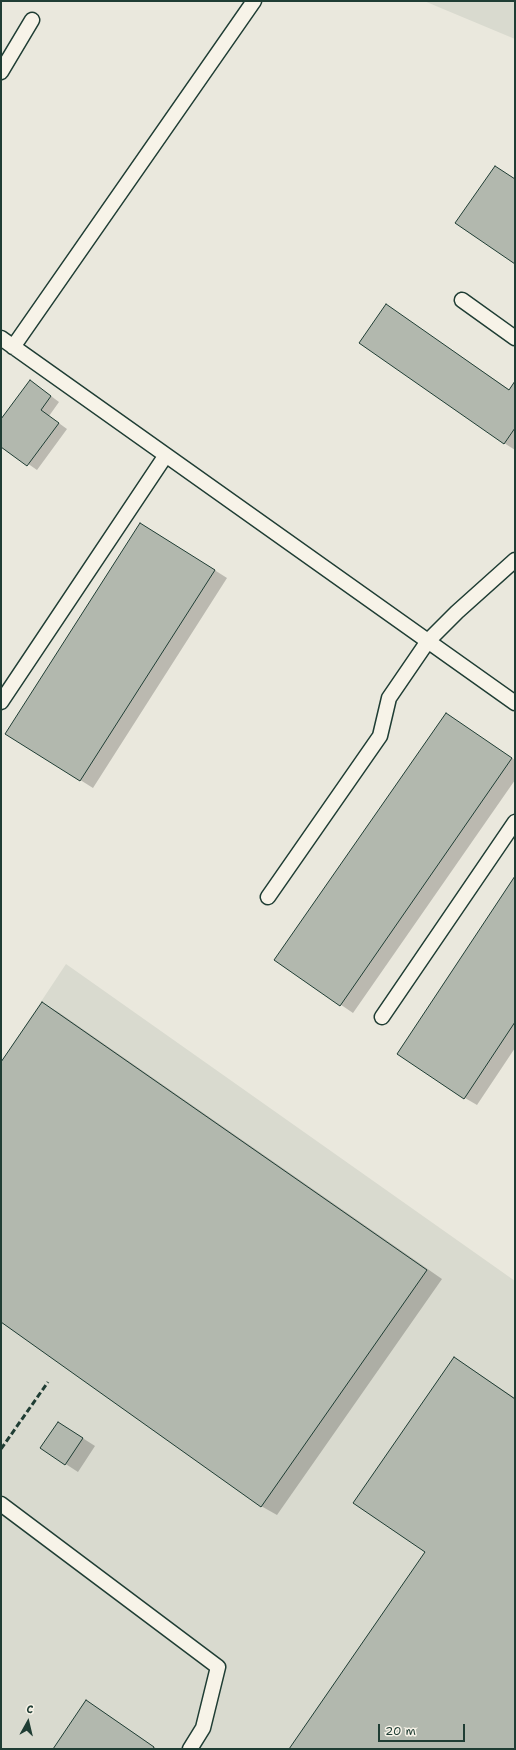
<!DOCTYPE html>
<meta charset="utf-8">
<style>
body{margin:0}
#map{position:relative;width:516px;height:1750px;overflow:hidden;background:#eae8dd;font-family:"Shantell Sans",sans-serif}
canvas{display:block}
.frame{position:absolute;inset:0;border:2px solid #1f3d34;pointer-events:none}
.north{position:absolute;left:8px;top:1702px;width:40px;height:40px;-webkit-text-stroke:3px #f7f3e8;paint-order:stroke;rotate:8deg;font-size:11px;font-weight:700;line-height:16px;text-align:center;color:#1f3d34}
.north::after{content:'';display:block;margin:auto;width:14px;height:18px;background:#1f3d34;clip-path:polygon(50% 0,100% 100%,50% 72%,0 100%)}
.scale{position:absolute;left:378px;top:1724px;width:87px;height:18px;box-sizing:border-box;border:2px solid #1f3d34;border-top:0;padding-left:5px;font-size:12px;line-height:14px;white-space:nowrap;color:#1f3d34;-webkit-text-stroke:3px #f7f3e8;paint-order:stroke}
</style>
<div id="map">
<canvas width="516" height="1750"></canvas>
<div class="frame"></div>
<div class="north">С</div>
<div class="scale">20 m</div>
</div>
<script>
const ctx = document.querySelector('canvas').getContext('2d');
ctx.lineJoin = 'round';
function fillPath(path, color) {
  ctx.fillStyle = color;
  ctx.fill(path, 'evenodd');
}
function poly(rows) {
  const path = new Path2D();
  for (const r of rows) {
    path.moveTo(r[0], r[1]);
    for (let i = 2; i < r.length; i += 2) path.lineTo(r[i], r[i + 1]);
  }
  return path;
}
function trace(path, color, width, dash) {
  ctx.strokeStyle = color;
  ctx.lineWidth = width;
  ctx.lineCap = dash ? 'butt' : 'round';
  ctx.setLineDash(dash || []);
  ctx.stroke(path);
}
fillPath(poly([
 [424,1,515,1,515,39],
 [66,964,515,1281,515,1749,1,1749,1,1062]
]), '#d9dacf');
fillPath(poly([
 [386,305,510,390,515,383,515,450,504,443],
 [39,387,59,402,49,416,67,429,37,470,1,445,1,421],
 [153,531,227,578,93,788,7,734],
 [446,714,515,760,515,780,353,1013,275,960],
 [515,877,515,1048,477,1105,465,1098],
 [42,1003,58,1012,442,1279,277,1515,261,1506,1,1321,1,1064],
 [455,1358,515,1398,515,1749,290,1749,426,1552],
 [70,1430,95,1446,78,1472,41,1448],
 [99,1709,157,1749,54,1749]
]), '#0003');
const building = poly([
 [495,166,515,179,515,264,455,223,495,166],
 [386,304,509,390,515,381,515,428,504,444,359,343,386,304],
 [30,380,51,396,41,410,59,423,27,466,1,447,1,419,30,380],
 [140,523,215,570,80,781,5,734,140,523],
 [446,713,512,758,340,1006,274,960,446,713],
 [515,876,515,1022,464,1099,397,1054,515,876],
 [42,1002,427,1270,261,1507,1,1322,1,1062,42,1002],
 [454,1357,515,1399,515,1749,289,1749,425,1552,353,1503,454,1357],
 [58,1422,83,1438,65,1465,40,1448,58,1422],
 [86,1700,154,1747,153,1749,53,1749,86,1700]
]);
fillPath(building, '#b2b8ae');
trace(building, '#1f3d34', 1);
const service = poly([
 [1,72,32,20],
 [462,300,515,338],
 [1,338,515,703],
 [13,347,254,1],
 [1,702,166,455],
 [268,897,380,736,389,698,428,641,457,612,515,560],
 [382,1017,515,822],
 [1,1504,218,1667,203,1728,190,1749]
]);
trace(service, '#1f3d34', 17);
trace(service, '#f7f3e8', 14);
trace(poly([
 [1,1449,48,1382]
]), '#1f3d34', 3, [6, 3]);
</script>
